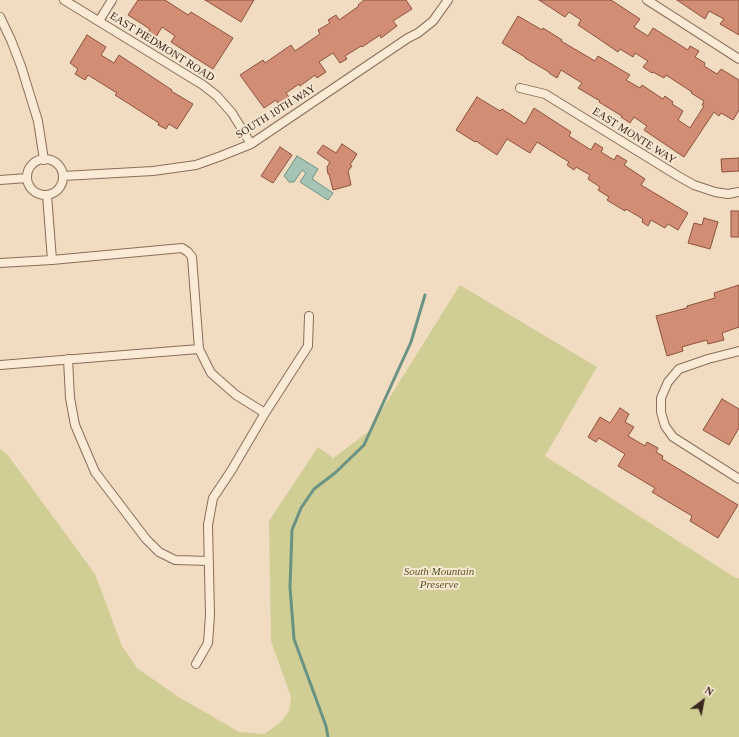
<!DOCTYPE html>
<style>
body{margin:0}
#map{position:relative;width:739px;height:737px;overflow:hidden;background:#f1dcc2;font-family:"Times New Roman",serif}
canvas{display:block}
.north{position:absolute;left:683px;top:681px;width:40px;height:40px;-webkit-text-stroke:3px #f8e7d2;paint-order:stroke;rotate:32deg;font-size:11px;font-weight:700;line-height:16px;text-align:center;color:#3b271d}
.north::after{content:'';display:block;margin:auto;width:14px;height:18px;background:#3b271d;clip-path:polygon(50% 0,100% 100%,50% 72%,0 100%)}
</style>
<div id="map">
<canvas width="739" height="737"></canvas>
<div class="north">N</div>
</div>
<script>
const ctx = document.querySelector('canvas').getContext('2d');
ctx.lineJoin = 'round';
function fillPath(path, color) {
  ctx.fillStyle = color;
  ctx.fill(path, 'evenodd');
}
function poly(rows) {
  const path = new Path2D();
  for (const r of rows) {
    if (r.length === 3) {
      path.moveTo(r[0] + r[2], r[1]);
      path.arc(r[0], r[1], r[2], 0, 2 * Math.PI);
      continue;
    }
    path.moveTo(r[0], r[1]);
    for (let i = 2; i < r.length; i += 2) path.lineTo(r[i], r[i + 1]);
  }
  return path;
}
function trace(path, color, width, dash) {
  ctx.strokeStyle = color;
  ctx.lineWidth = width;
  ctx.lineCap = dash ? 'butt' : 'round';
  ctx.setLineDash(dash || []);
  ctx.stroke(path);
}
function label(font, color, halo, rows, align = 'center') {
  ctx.font = font + ' "Times New Roman",serif';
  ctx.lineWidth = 4;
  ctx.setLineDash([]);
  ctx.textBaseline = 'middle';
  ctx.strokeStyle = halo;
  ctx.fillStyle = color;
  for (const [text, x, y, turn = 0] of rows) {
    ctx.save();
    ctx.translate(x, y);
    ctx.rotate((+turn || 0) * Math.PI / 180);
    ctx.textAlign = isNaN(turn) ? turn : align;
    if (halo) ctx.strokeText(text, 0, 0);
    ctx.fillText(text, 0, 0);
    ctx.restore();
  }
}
fillPath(poly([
 [460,285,597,367,545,456,736,578,739,578,739,737,0,737,0,449,7,454,95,574,122,646,137,668,177,696,239,732,264,734,280,723,289,711,291,697,271,641,269,521,318,447,332,457,331,458,332,459,368,432]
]), '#d0ce95');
const water = poly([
 [297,156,318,169,312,179,333,193,328,200,300,182,306,173,302,170,294,182,289,182,286,178,284,176,297,156]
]);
fillPath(water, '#a5c4b6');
trace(water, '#6b9383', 1);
trace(poly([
 [328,737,326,726,294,639,290,587,292,530,301,508,314,489,335,473,364,445,411,342,425,295]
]), '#6b9383', 3);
const building = poly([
 [138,0,165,0,188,15,191,12,233,38,213,69,194,57,171,42,175,36,162,27,156,37,148,32,150,29,128,15,138,0],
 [205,0,254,0,241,22,205,0],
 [364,0,406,0,412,9,393,21,397,26,381,38,380,35,362,47,361,46,345,56,347,59,340,63,333,53,319,62,326,72,317,78,315,75,300,86,299,84,286,93,289,97,279,105,276,100,264,108,240,75,263,60,265,63,291,45,295,51,320,34,318,30,330,23,328,20,336,15,339,20,359,6,358,5,364,0],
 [539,0,611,0,640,19,634,27,648,36,653,28,688,50,690,46,699,51,695,57,705,63,704,66,717,74,721,69,739,80,739,110,733,120,721,113,719,116,714,112,684,157,644,130,647,126,634,117,630,123,621,117,622,116,599,102,600,101,578,88,582,83,561,70,557,78,549,73,549,72,525,58,525,57,502,43,518,16,542,30,543,28,562,40,561,41,595,61,598,56,630,75,626,80,640,88,642,85,663,99,665,96,673,102,672,104,683,111,678,120,690,128,704,106,702,105,704,101,691,93,692,92,666,75,664,78,653,72,652,73,643,67,648,61,635,53,633,57,620,49,618,52,599,39,578,25,581,20,569,12,565,17,539,0],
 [677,0,739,0,739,35,720,24,724,19,709,11,705,19,677,0],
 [87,35,106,47,101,55,114,63,119,55,172,90,171,91,193,104,177,129,169,124,166,129,158,125,159,123,115,95,117,93,88,75,85,80,75,74,78,69,70,63,87,35],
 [477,97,500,111,502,109,525,124,534,108,571,132,569,136,591,150,595,143,603,148,601,152,614,160,617,155,627,161,624,165,645,179,641,185,688,213,678,230,668,224,665,228,651,220,648,226,642,222,643,219,626,209,625,211,607,200,609,197,598,190,600,187,588,179,590,175,576,167,574,170,567,165,569,162,537,142,530,153,507,139,497,155,476,141,475,142,456,130,477,97],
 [342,144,357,154,350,165,352,166,348,171,351,185,333,190,329,174,328,174,327,167,330,162,317,153,323,145,336,153,342,144],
 [280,147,292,155,273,183,261,176,280,147],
 [739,158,739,171,722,172,721,159,739,158],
 [731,211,739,211,739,237,731,237,731,211],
 [704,218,718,222,710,249,688,243,694,223,702,225,704,218],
 [739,285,739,327,722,333,724,340,708,344,707,340,692,344,682,347,683,351,667,356,656,316,687,308,687,306,715,298,714,293,739,285],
 [722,399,739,409,739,428,729,445,703,430,722,399],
 [620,408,629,414,625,422,634,427,628,436,645,446,647,442,658,448,656,452,663,456,662,459,738,505,718,538,690,521,692,516,652,492,655,488,618,466,625,454,599,438,596,442,588,437,600,417,610,423,620,408]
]);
fillPath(building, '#d28e75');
trace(building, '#8e503c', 1);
const minor = poly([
 [64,0,203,85,217,96,232,113,251,144],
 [647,0,739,59],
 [0,17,11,40,21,66,38,121,44,160],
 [99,21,112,0],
 [520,88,545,94,678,176,694,185,715,192,728,194,739,192],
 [45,177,18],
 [63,176,153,171,196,165,221,156,251,144,408,38,418,33,433,21,448,0],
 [0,180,27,178],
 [52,260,182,248,188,252,192,257,199,349],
 [0,263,52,260,47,195],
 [739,351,708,359,679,369,668,382,661,398,661,412,665,426,673,437,739,479],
 [68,359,70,398,75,425,95,472,146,539,159,552,175,560,209,561],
 [0,365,199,349,211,373,236,395,265,413,231,471,213,498,208,525,210,615,208,643,196,664],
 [265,413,308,346,309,316]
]);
trace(minor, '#8d6c58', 10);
trace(minor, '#fbebd6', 8);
label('11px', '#3b271d', '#f8e7d2', [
 ["EAST PIEDMONT ROAD",162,47,32],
 ["SOUTH 10TH WAY",276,112,-32],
 ["EAST MONTE WAY",634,136,32]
]);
label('italic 11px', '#545922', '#f8e7d2', [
 ["South Mountain",439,572],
 ["Preserve",439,585]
]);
</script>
